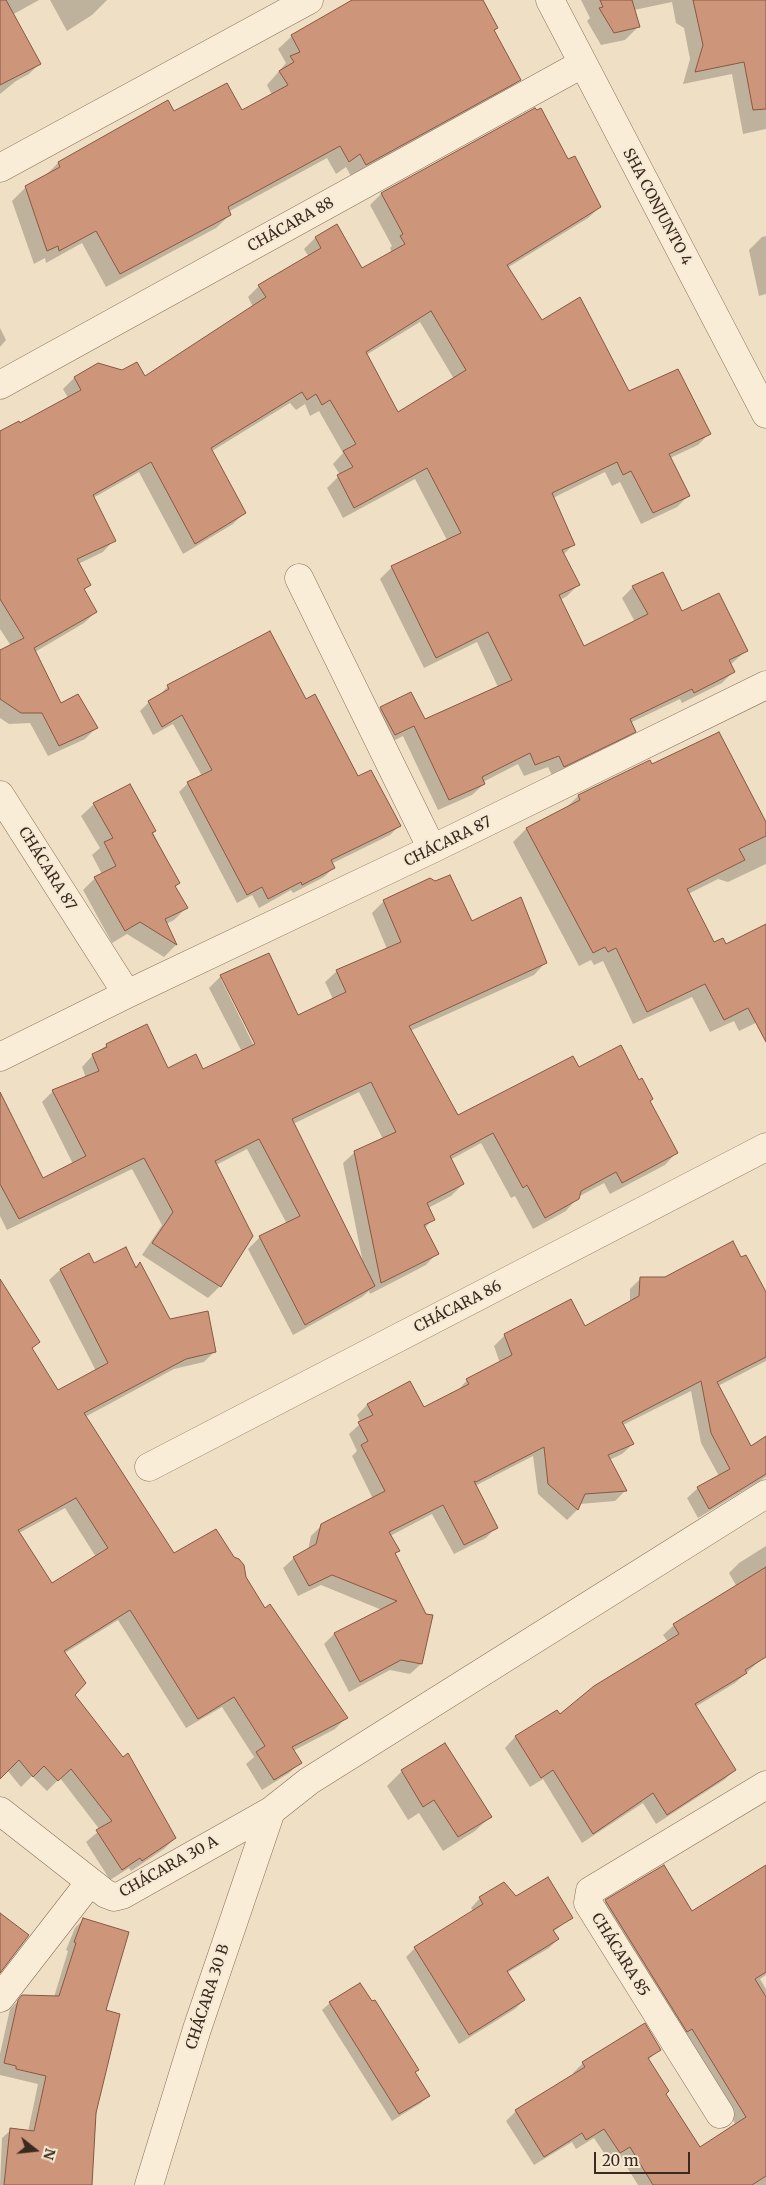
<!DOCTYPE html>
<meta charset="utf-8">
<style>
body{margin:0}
#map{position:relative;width:766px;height:2185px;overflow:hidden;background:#efdfc5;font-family:Merriweather,serif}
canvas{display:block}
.north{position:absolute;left:10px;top:2125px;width:50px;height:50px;-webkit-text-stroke:4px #f6e9d4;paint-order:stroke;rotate:106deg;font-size:14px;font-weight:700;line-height:20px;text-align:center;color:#3a291f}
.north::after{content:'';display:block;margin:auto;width:18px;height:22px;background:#3a291f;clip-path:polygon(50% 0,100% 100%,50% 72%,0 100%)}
.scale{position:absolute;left:594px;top:2152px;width:96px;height:22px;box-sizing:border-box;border:2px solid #3a291f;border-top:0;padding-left:6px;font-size:15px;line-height:18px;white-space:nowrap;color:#3a291f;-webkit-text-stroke:4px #f6e9d4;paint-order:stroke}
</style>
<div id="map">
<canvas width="766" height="2185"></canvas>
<div class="north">N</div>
<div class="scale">20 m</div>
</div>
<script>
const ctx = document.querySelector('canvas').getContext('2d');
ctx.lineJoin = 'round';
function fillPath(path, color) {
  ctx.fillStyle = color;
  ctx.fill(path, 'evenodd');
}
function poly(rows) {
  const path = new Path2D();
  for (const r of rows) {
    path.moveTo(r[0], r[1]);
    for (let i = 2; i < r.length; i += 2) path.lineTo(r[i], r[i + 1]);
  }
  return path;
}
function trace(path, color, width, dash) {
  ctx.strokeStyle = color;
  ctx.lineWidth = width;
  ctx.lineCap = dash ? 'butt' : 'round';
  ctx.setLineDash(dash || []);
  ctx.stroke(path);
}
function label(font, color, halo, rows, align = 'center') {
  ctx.font = font + ' Merriweather,serif';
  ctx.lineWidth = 4;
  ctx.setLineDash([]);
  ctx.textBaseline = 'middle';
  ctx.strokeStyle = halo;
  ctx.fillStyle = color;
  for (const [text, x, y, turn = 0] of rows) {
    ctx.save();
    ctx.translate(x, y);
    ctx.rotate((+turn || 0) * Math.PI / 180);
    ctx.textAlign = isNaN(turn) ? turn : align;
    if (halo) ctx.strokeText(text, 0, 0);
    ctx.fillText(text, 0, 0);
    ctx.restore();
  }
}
fillPath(poly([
 [0,0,39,0,12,15,39,64,29,74,16,81,0,94],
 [50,0,107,0,92,15,67,31],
 [355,0,483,0,497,28,493,32,519,80,506,93,352,178,346,167,336,174,327,158,228,212,230,215,216,228,106,287,82,243,46,263,45,258,34,264,12,201,26,187,45,176,58,163,173,113,241,112,272,95,267,85,286,63,278,49,292,36],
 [581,0,766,0,766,129,743,134,732,74,683,84,690,59,684,28,676,23,672,2,634,10,638,27,625,40,601,45,587,21,590,18],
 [535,109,600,207,588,218,507,268,541,322,629,393,709,434,698,445,670,458,688,496,677,507,641,524,620,482,612,486,605,472,553,498,573,545,563,555,578,585,567,596,560,600,584,647,635,622,622,598,633,587,747,650,730,665,733,672,722,683,682,703,680,699,630,723,634,731,623,743,553,777,548,767,524,776,518,764,483,782,484,784,472,795,438,810,403,736,383,746,370,719,381,708,424,721,498,687,477,642,424,668,380,579,392,567,447,540,415,479,343,518,327,488,340,475,333,464,343,453,319,411,310,416,305,404,296,410,290,403,212,451,244,513,233,524,183,554,139,472,93,498,114,540,103,552,78,564,89,585,84,590,96,612,84,623,35,652,60,705,96,728,85,739,48,756,30,723,9,724,0,718,0,651,11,646,0,629,0,434,68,398,63,389,74,378,98,364,144,378,253,307,248,297,259,286,309,257,304,249,315,238,337,225,362,269,392,253,390,248,392,246,370,205,381,194],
 [420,322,454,379,397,414,366,355],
 [766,236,766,294,759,296,749,250,762,237],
 [0,328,6,340,0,347],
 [168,686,305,701,358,778,399,826,390,835,331,864,333,868,324,877,293,893,291,890,259,908,252,895,237,903,179,792,188,783,202,776,173,724,153,735,140,711,149,702,159,696],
 [649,761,651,766,766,825,766,864,728,882,718,879,688,894,714,944,726,946,766,930,766,1018,739,1031,734,1021,710,1032,692,997,633,1024,603,961,594,965,591,960,579,966,513,842,526,829,565,809,578,796],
 [129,786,179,883,175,887,186,908,174,920,166,924,176,945,164,957,127,934,112,943,83,890,95,878,102,874,92,855,100,848,81,816,94,804],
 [384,901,472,922,545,963,534,975,410,1031,458,1117,579,1069,649,1101,676,1153,665,1165,610,1194,604,1183,578,1197,566,1211,533,1229,515,1196,511,1198,481,1143,450,1160,463,1184,451,1196,428,1208,433,1219,424,1229,437,1253,426,1265,370,1294,369,1291,362,1297,293,1335,248,1249,260,1237,287,1224,247,1149,216,1165,252,1236,220,1286,208,1298,142,1255,162,1225,132,1169,7,1230,0,1216,0,1094,42,1180,73,1164,42,1102,53,1091,86,1078,82,1067,93,1055,107,1045,168,1069,203,1071,242,1052,209,988,221,976,297,1017,333,999,325,982,337,971,387,949,372,913],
 [221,979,224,979,259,1049,256,1050],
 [359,1092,383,1139,355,1152,343,1163,363,1263,293,1124],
 [88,1255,93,1265,135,1268,139,1264,169,1321,215,1351,204,1362,174,1369,85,1417,174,1555,244,1577,264,1609,346,1718,335,1729,293,1751,300,1763,289,1773,262,1790,246,1764,254,1757,222,1707,186,1728,118,1620,65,1653,73,1695,175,1838,164,1849,131,1871,129,1868,110,1880,86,1842,100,1830,60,1778,47,1791,32,1776,21,1787,7,1770,0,1777,0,1300,38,1342,31,1349,58,1391,96,1371,49,1280,60,1270],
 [65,1508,96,1557,52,1585,19,1533],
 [741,1258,766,1294,766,1361,718,1386,750,1448,766,1438,766,1477,698,1518,687,1498,698,1488,719,1476,701,1443,691,1391,623,1425,633,1444,622,1454,609,1460,625,1491,615,1501,580,1504,577,1510,567,1520,538,1494,533,1456,475,1486,496,1527,486,1538,454,1554,432,1514,390,1536,398,1551,395,1554,425,1615,431,1616,421,1664,410,1674,390,1670,349,1692,324,1644,334,1634,382,1610,321,1585,298,1596,283,1568,294,1558,308,1550,311,1536,322,1525,373,1499,352,1456,357,1451,349,1434,361,1423,357,1415,367,1405,423,1409,457,1392,467,1380,500,1363,494,1346,505,1335,584,1327,630,1303,630,1289,641,1278,665,1278],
 [766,1546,766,1649,764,1657,735,1683,695,1707,735,1770,724,1780,656,1824,643,1803,582,1843,543,1779,530,1787,505,1748,515,1737,557,1712,560,1716,668,1642,663,1635,674,1625,737,1587,729,1573,739,1563],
 [444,1744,490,1817,475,1831,443,1851,419,1813,408,1820,387,1786,402,1771],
 [663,1867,691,1913,766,1867,766,1975,760,1979,766,1989,766,2185,638,2185,620,2156,610,2162,594,2138,576,2149,572,2142,534,2165,506,2121,516,2111,575,2075,573,2073,583,2063,660,2049,648,2060,665,2094,700,2149,735,2124,727,2108,596,1911,606,1901],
 [480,1898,572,1917,553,1932,558,1939,549,1948,507,1973,524,2000,515,2009,459,2044,406,1957,415,1948,474,1912,471,1908],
 [83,1920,104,2011,91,2185,0,2185,2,2138,11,2130,28,2132,38,2084,0,2075,0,2054,10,2009,23,1996,54,1997,68,1951,66,1950,75,1928],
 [330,2003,417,2070,414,2073,428,2096,421,2103,392,2121,322,2010]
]), '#0003');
const building = poly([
 [0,0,6,0,41,64,0,85,0,0],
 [352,0,483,0,498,28,494,30,521,80,366,165,360,154,349,162,340,146,228,207,231,215,120,274,96,231,59,251,58,246,47,251,25,186,60,167,58,162,168,100,174,111,227,83,242,110,288,85,279,71,294,62,290,56,300,52,291,35,352,0],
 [600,0,632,0,640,27,614,33,599,8,603,7,600,0],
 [693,0,766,0,766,109,753,110,744,62,695,72,703,45,693,0],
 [535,108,537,110,541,108,568,159,575,156,601,207,507,265,542,320,580,297,629,391,678,369,711,434,669,454,690,496,653,513,631,471,623,475,617,462,552,493,575,545,562,550,580,585,559,595,584,646,648,614,632,586,663,572,682,611,719,593,748,651,729,660,735,672,694,693,692,689,630,719,636,732,564,767,559,756,535,765,530,753,482,777,485,784,449,800,414,726,395,735,380,707,411,692,425,719,512,680,488,632,436,658,391,566,461,533,427,468,354,508,337,475,353,467,343,451,356,444,330,400,322,405,316,394,307,400,302,392,211,448,246,513,195,544,151,462,93,495,116,541,77,559,91,585,84,589,97,612,34,648,61,703,78,694,98,728,59,746,42,713,21,713,0,699,0,650,24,638,0,599,0,431,19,421,20,423,81,390,74,377,98,363,122,370,137,362,145,376,266,297,258,285,321,248,315,237,337,224,362,268,405,244,400,236,403,234,381,193,535,108],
 [431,311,466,370,398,412,366,352,431,311],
 [270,631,306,699,315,694,358,776,371,770,401,826,331,860,335,868,302,885,301,882,268,899,262,887,247,895,187,782,212,770,182,715,162,727,148,701,169,689,167,685,270,631],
 [719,732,766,822,766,836,739,849,745,860,687,889,714,942,723,938,726,944,766,924,766,1042,748,1008,724,1020,705,984,647,1012,616,948,608,952,605,947,593,953,526,828,580,800,578,795,650,760,652,764,719,732],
 [130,784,156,831,152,833,180,883,175,886,188,908,165,919,177,945,140,922,125,931,94,877,116,866,104,842,113,838,93,803,130,784],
 [450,875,472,921,521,897,547,963,409,1026,458,1115,573,1056,579,1067,621,1045,639,1080,642,1078,653,1099,650,1101,678,1153,622,1183,616,1172,581,1191,579,1199,545,1218,527,1185,523,1188,493,1133,450,1156,464,1184,427,1203,435,1220,424,1225,439,1254,381,1283,354,1151,396,1132,371,1082,292,1119,375,1286,305,1325,259,1236,300,1216,259,1139,215,1161,253,1236,221,1287,152,1243,173,1212,144,1158,19,1219,0,1184,0,1092,43,1178,86,1156,52,1090,99,1071,92,1054,107,1047,106,1044,147,1024,168,1068,196,1054,203,1069,255,1044,220,975,269,953,298,1015,346,992,336,970,401,942,383,900,430,878,435,881,450,875],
 [733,1241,741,1257,746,1255,766,1292,766,1357,717,1382,751,1446,766,1436,766,1474,709,1509,697,1487,730,1469,711,1433,701,1381,622,1422,634,1444,608,1455,627,1491,585,1494,578,1510,548,1484,544,1447,476,1482,474,1481,498,1528,464,1545,443,1505,389,1532,400,1551,395,1553,426,1614,433,1615,422,1664,401,1660,360,1682,334,1633,397,1601,332,1575,309,1586,293,1557,316,1544,321,1524,385,1491,361,1445,368,1441,358,1422,373,1415,367,1404,410,1381,424,1407,469,1384,466,1379,512,1355,504,1334,571,1299,585,1326,639,1296,640,1277,665,1277,733,1241],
 [126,1247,136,1268,140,1262,170,1319,208,1311,216,1352,186,1359,84,1413,174,1553,216,1529,234,1557,239,1559,244,1565,246,1577,265,1608,270,1604,348,1718,292,1747,302,1763,274,1780,256,1752,265,1746,234,1697,198,1719,130,1610,64,1651,86,1683,75,1695,123,1757,128,1753,176,1838,142,1861,140,1858,122,1870,96,1830,112,1821,71,1769,58,1781,44,1766,33,1777,19,1760,0,1779,0,1279,40,1342,32,1348,58,1390,108,1363,60,1269,89,1253,94,1263,126,1247],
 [76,1498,108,1548,52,1583,18,1530,76,1498],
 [766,1567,766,1657,745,1670,747,1673,695,1704,736,1770,667,1815,653,1793,593,1834,553,1770,541,1778,515,1736,557,1710,560,1714,594,1686,679,1634,673,1624,766,1567],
 [445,1743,492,1817,458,1837,434,1800,423,1807,401,1770,445,1743],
 [664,1865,692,1911,766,1865,766,1972,755,1979,766,1997,766,2176,752,2185,653,2185,630,2147,620,2153,604,2129,586,2140,582,2133,544,2157,515,2110,585,2067,582,2062,645,2023,661,2050,648,2058,669,2091,666,2094,700,2147,746,2117,692,2029,687,2032,605,1900,664,1865],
 [548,1877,573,1918,553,1930,559,1939,507,1971,525,2000,469,2035,414,1947,483,1904,479,1897,504,1882,516,1896,548,1877],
 [0,1913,29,1935,0,1973,0,1913],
 [83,1918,129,1932,106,2010,120,2014,96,2113,92,2185,4,2185,10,2128,34,2131,46,2076,16,2069,16,2066,4,2063,18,2000,22,1995,59,1996,76,1943,74,1942,83,1918],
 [360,1983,372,2001,375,2000,419,2070,415,2072,430,2096,399,2114,329,2002,360,1983]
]);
fillPath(building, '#cd967a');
trace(building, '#895740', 1);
const minor = poly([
 [550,0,766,414],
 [0,168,309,0],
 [0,385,582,64],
 [299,578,432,849],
 [0,795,127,994],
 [0,1057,127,994,432,849,766,685],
 [149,1467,766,1147],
 [0,1811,106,1894,114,1897,122,1895,271,1811,309,1781,766,1494],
 [0,1998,90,1882],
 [720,2114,588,1903,590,1891,766,1785],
 [149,2185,197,2029,271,1811]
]);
trace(minor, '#8a705b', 29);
trace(minor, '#f9edd8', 28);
label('15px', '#3a291f', '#f6e9d4', [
 ["SHA CONJUNTO 4",657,207,62],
 ["CHÁCARA 88",291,225,-29],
 ["CHÁCARA 87",448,842,-26],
 ["CHÁCARA 87",47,869,58],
 ["CHÁCARA 86",458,1307,-27],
 ["CHÁCARA 30 A",169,1867,-29],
 ["CHÁCARA 85",620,1955,58],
 ["CHÁCARA 30 B",208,1997,-72]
]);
</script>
